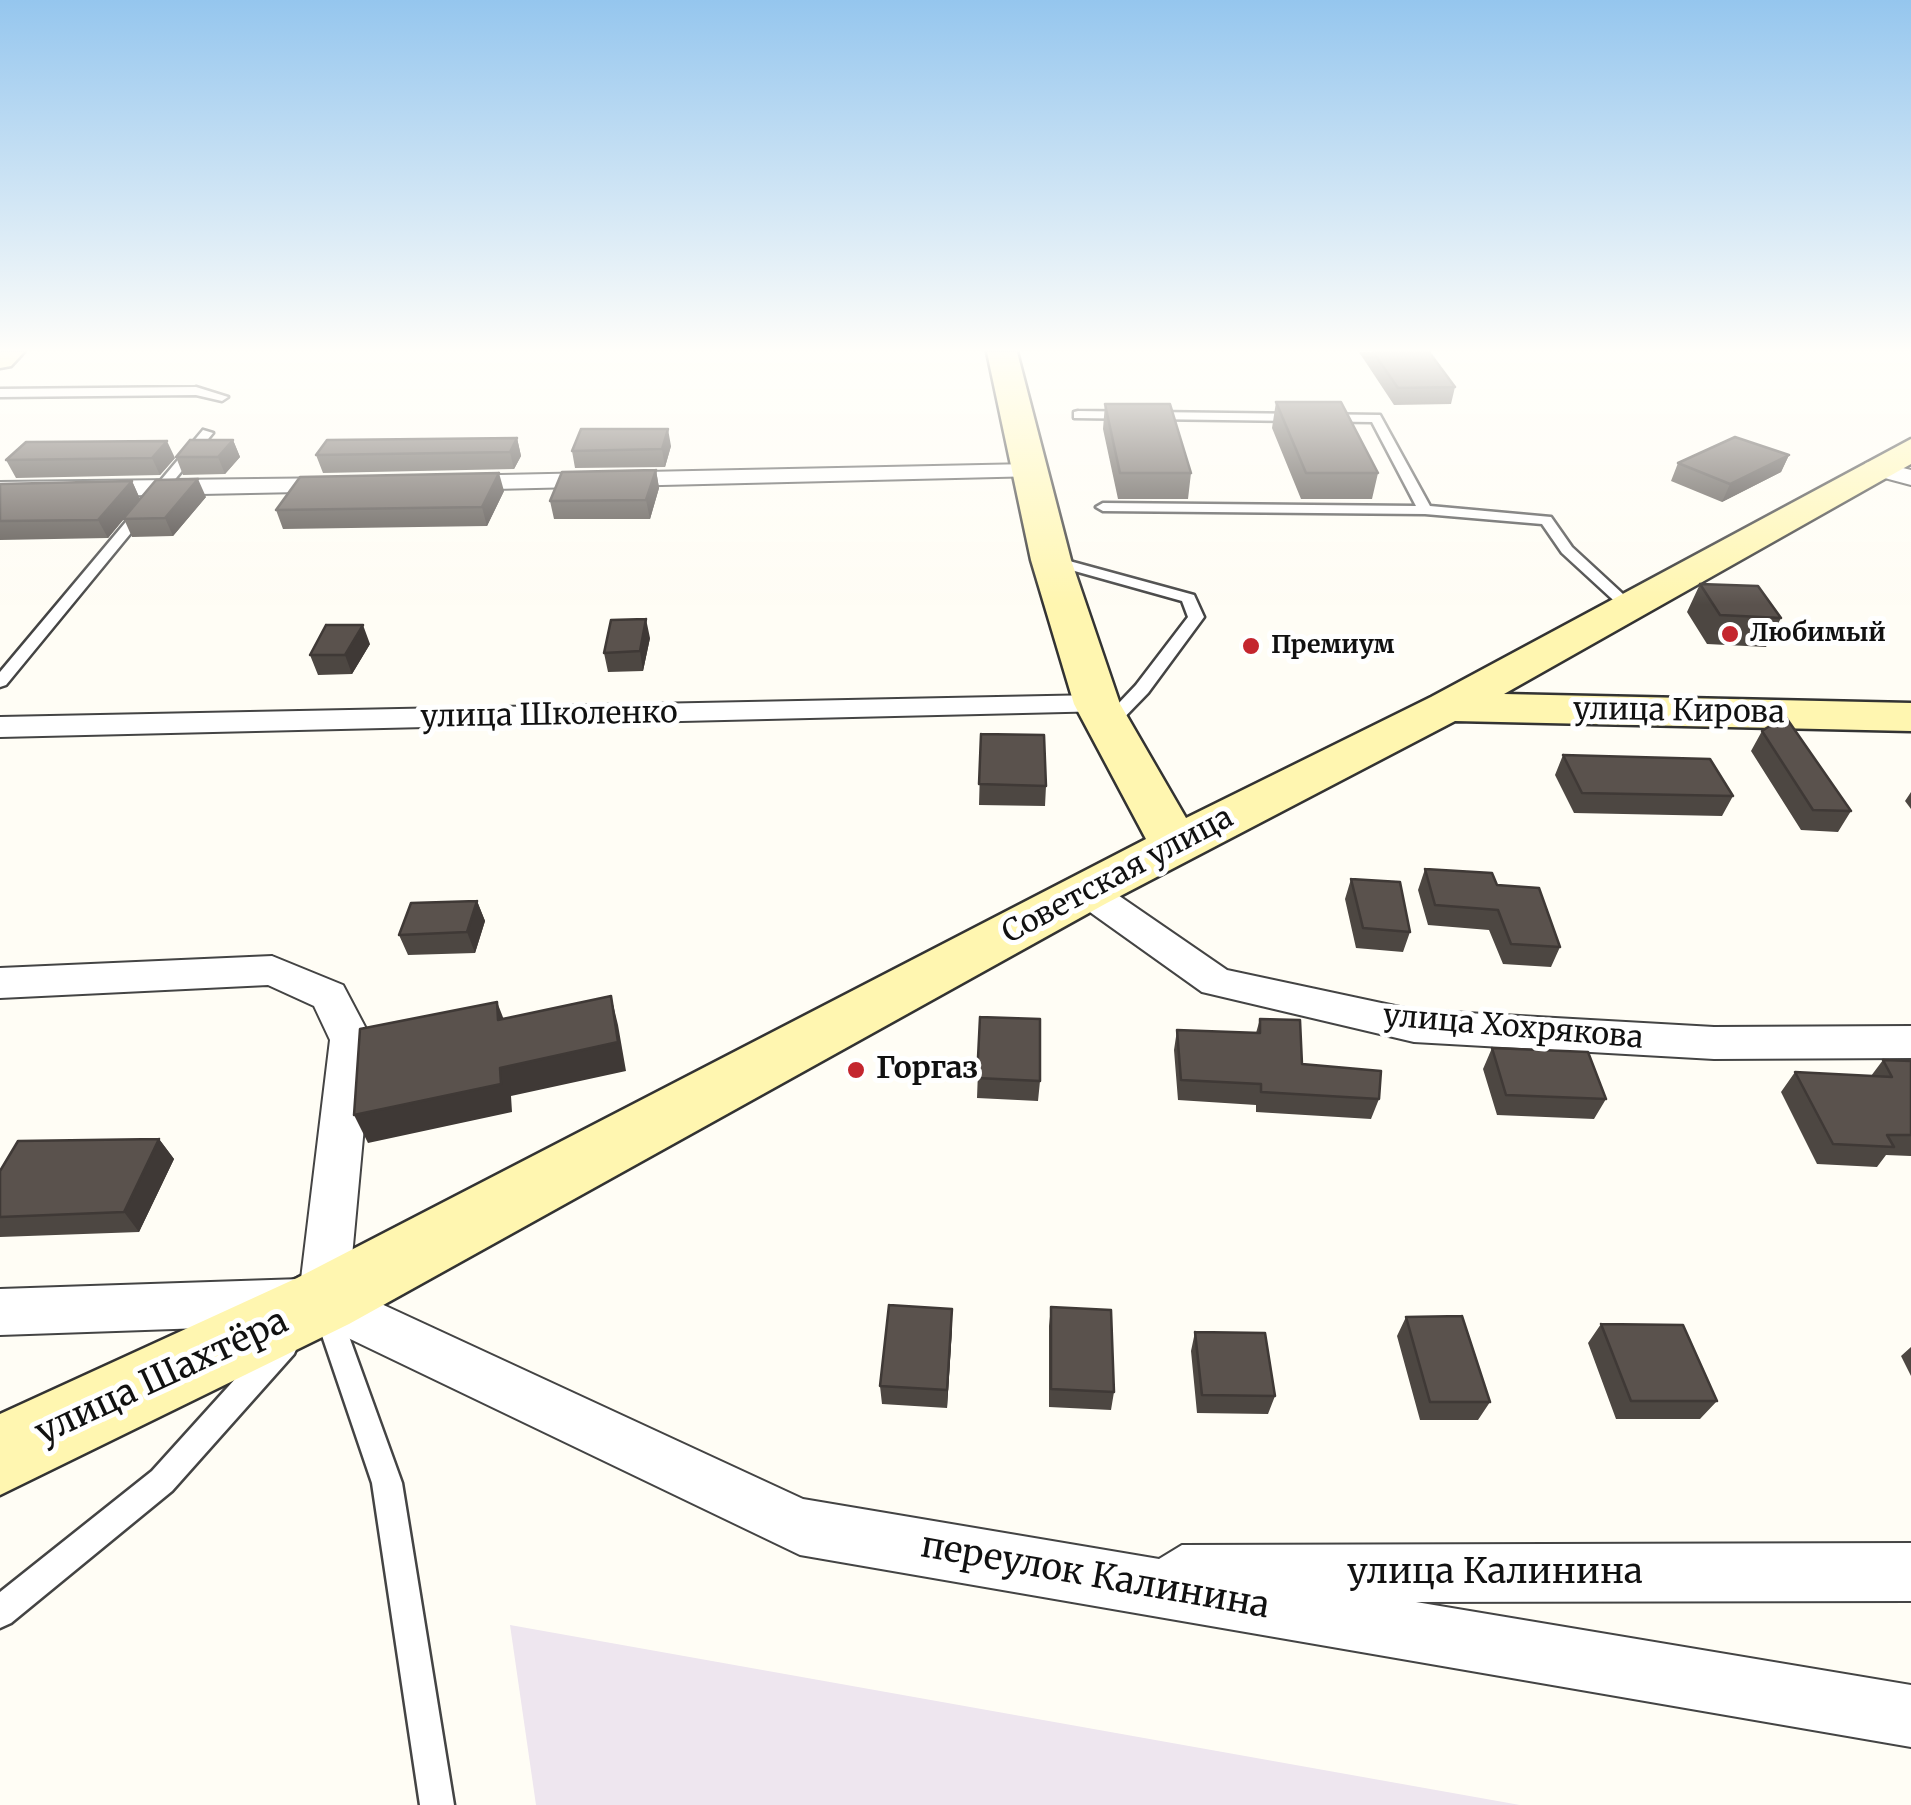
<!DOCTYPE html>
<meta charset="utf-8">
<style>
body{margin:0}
canvas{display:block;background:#fffdf5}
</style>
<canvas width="1911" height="1805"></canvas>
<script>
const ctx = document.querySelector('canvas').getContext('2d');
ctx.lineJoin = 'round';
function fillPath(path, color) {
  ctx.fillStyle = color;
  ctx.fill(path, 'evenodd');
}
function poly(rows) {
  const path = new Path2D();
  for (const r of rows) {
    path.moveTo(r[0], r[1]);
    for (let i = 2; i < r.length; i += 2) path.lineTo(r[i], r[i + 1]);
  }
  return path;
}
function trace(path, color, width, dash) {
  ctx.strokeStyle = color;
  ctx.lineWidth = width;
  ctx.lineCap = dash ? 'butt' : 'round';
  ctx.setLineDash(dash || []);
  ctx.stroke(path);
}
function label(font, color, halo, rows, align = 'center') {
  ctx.font = font + ' Merriweather,serif';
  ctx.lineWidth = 10;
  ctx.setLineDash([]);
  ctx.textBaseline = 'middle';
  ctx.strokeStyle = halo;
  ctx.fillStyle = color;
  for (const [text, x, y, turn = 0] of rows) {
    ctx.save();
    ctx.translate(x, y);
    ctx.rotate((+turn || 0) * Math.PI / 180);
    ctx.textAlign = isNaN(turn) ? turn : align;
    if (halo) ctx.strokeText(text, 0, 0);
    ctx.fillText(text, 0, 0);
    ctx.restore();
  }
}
fillPath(poly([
 [510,1625,1520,1805,536,1805]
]), '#eee6ef');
const lane = poly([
 [196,387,228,397,222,401,196,395,0,397,0,389,196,387],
 [1078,411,1380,415,1430,506,1551,517,1572,547,1636,606,1628,611,1623,609,1562,553,1542,524,1425,514,1103,511,1096,507,1103,503,1416,506,1372,422,1074,418,1074,412,1078,411],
 [203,430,213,433,6,685,0,687,0,672,203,430],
 [1051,556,1194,595,1204,617,1148,693,1114,728,1102,728,1099,724,1136,685,1188,617,1182,601,1046,563,1044,560,1051,556],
 [325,1294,334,1297,338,1306,402,1483,454,1805,420,1805,372,1483,312,1306,316,1297,325,1294],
 [284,1332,294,1336,298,1345,294,1354,172,1491,11,1623,0,1628,0,1592,152,1471,274,1336,284,1332]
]);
const street = poly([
 [1875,461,1911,470,1911,485,1866,473,1863,468,1866,463,1875,461],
 [1030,464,1042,471,1039,476,452,490,440,483,452,476,1030,464],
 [342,478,351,481,355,486,351,491,0,498,0,482,342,478],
 [1097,695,1113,704,1108,711,0,737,0,717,1097,695],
 [1086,878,1099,882,1227,970,1414,1010,1714,1027,1911,1026,1911,1058,1714,1059,1414,1042,1202,992,1073,900,1067,891,1073,882,1086,878],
 [272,956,343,985,372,1040,349,1289,803,1499,1159,1559,1182,1545,1911,1543,1911,1601,1416,1602,1911,1685,1911,1747,800,1555,319,1324,0,1335,0,1289,301,1279,330,1040,314,1006,268,985,0,998,0,968,272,956]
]);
const secondary = poly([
 [0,352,24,352,11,366,0,368,0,352],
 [987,352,1017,352,1071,560,1120,704,1186,818,1431,697,1911,439,1911,464,1504,694,1911,703,1911,731,1455,721,1105,904,349,1324,0,1495,0,1414,297,1278,1146,839,1074,704,1031,560,987,352]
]);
trace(lane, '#444', 5);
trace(street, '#444', 4);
trace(secondary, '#333', 5);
fillPath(lane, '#fff');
fillPath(street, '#fff');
fillPath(secondary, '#fff6b0');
fillPath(poly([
 [1359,352,1429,352,1455,387,1451,404,1394,405],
 [1276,402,1378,473,1372,499,1301,499,1272,428],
 [1105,404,1191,473,1188,499,1118,499,1103,429],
 [517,438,521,456,514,469,323,473,316,455],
 [233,440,240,457,225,474,183,475,176,457],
 [671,446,665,467,575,468,572,451],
 [1789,455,1781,472,1722,502,1671,481,1678,463],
 [175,458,160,475,16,478,6,460],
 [656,470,659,488,650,519,554,519,550,501],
 [132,481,140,499,206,497,173,536,132,537,124,519,108,538,0,540,0,484],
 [504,491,487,526,283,529,276,510],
 [1700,584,1781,618,1766,647,1707,644,1687,612],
 [650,638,643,671,608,672,604,653],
 [370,644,352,674,318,675,310,655],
 [1762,731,1851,811,1838,832,1801,830,1751,751],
 [981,734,1046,786,1045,806,979,805],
 [1563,755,1733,796,1722,816,1574,813,1555,775],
 [1911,792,1911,809,1905,801],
 [1425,869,1497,885,1560,947,1551,967,1503,964,1489,930,1428,925,1418,890],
 [1351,879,1410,932,1403,952,1356,948,1345,899],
 [477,901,485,921,475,953,408,955,399,935],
 [980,1017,1040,1081,1038,1101,977,1098],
 [1260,1019,1302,1064,1379,1099,1371,1119,1256,1112,1256,1105,1178,1100,1174,1050,1177,1030,1256,1033],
 [1492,1048,1606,1099,1594,1119,1497,1115,1483,1069],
 [1883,1060,1911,1061,1911,1156,1886,1155,1877,1167,1817,1164,1781,1092,1795,1072,1871,1076],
 [159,1139,174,1159,139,1232,0,1237,0,1171],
 [1051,1307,1114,1392,1111,1410,1049,1407,1049,1326],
 [1406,1317,1490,1402,1478,1420,1420,1420,1397,1336],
 [1601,1324,1717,1401,1700,1419,1616,1419,1588,1343],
 [952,1328,947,1408,882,1404,880,1386],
 [1195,1332,1275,1396,1268,1414,1197,1413,1191,1351],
 [1911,1347,1911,1376,1901,1356]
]), '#4d4742');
fillPath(poly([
 [668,429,671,446,665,467,662,449],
 [517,438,521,456,514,469,510,452],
 [233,440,240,457,225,474,218,457],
 [167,441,175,458,160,475,152,458],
 [1789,455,1781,472,1722,502,1730,484],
 [656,470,659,488,650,519,646,500],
 [499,473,504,491,487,526,482,507],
 [198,479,206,497,173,536,165,518],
 [132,481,140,499,108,538,98,520],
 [646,619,650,638,643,671,640,651],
 [363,625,370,644,352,674,345,655],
 [477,901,485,921,475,953,467,932],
 [611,996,618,1025,626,1071,511,1096,512,1112,368,1143,354,1115,500,1068],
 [497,1002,508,1030,498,1020],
 [159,1139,174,1159,139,1232,124,1212],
 [952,1309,952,1328,947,1408,947,1390]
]), '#3f3936');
const building = poly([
 [1373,352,1429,352,1455,387,1398,388,1373,352],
 [1276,402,1341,402,1378,473,1306,473,1276,402],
 [1105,404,1170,404,1191,473,1120,473,1105,404],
 [581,429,668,429,662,449,572,451,581,429],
 [1735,437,1789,455,1730,484,1678,463,1735,437],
 [517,438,510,452,316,455,327,440,517,438],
 [190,440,233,440,218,457,176,457,190,440],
 [167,441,152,458,6,460,26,442,167,441],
 [656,470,646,500,550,501,562,472,656,470],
 [499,473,482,507,276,510,300,477,499,473],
 [198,479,165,518,123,519,156,480,198,479],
 [132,481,98,520,0,521,0,484,132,481],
 [1700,584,1758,586,1781,618,1720,615,1700,584],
 [646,619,640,651,604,653,611,620,646,619],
 [326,625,363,625,345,655,310,655,326,625],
 [1785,716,1851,811,1813,810,1762,731,1785,716],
 [981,734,1044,735,1046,786,979,784,981,734],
 [1563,755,1710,759,1733,796,1582,793,1563,755],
 [1425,869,1492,873,1497,885,1539,888,1560,947,1511,944,1498,910,1435,905,1425,869],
 [1351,879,1400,882,1410,932,1363,928,1351,879],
 [477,901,467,932,399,935,411,903,477,901],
 [611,996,618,1042,500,1068,501,1084,354,1115,360,1029,497,1002,498,1020,611,996],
 [980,1017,1040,1019,1040,1081,977,1078,980,1017],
 [1260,1019,1300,1020,1302,1064,1381,1071,1379,1099,1261,1092,1261,1084,1181,1080,1177,1030,1260,1033,1260,1019],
 [1492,1048,1588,1052,1606,1099,1506,1095,1492,1048],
 [1883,1060,1911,1061,1911,1135,1887,1135,1894,1147,1833,1144,1795,1072,1892,1077,1883,1060],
 [159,1139,124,1212,0,1217,0,1171,18,1141,159,1139],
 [889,1305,952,1309,947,1390,880,1386,889,1305],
 [1051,1307,1111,1310,1114,1392,1051,1389,1051,1307],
 [1462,1316,1490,1402,1430,1402,1406,1317,1462,1316],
 [1601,1324,1683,1325,1717,1401,1631,1401,1601,1324],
 [1195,1332,1265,1333,1275,1396,1202,1395,1195,1332]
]);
fillPath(building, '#5a524d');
trace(building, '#3f3936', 2.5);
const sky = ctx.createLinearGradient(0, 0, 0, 605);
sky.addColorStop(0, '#95c6ee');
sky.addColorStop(0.58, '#fffefa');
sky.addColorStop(1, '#fffefa00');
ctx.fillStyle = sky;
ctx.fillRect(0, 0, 1911, 605);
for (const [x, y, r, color] of [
 [1730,634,10,"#c4262e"],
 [1251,646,10,"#c4262e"],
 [856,1070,10,"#c4262e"]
]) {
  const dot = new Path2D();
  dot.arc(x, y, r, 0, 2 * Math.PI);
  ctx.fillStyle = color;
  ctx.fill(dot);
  trace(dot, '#fff', 4);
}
label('bold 25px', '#111', '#fff', [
 ["Любимый",1750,634],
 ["Премиум",1271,646]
], 'left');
label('30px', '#111', '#fff', [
 ["улица Кирова",1679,712,1],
 ["улица Школенко",549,716,-1],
 ["Советская улица",1118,876,-28],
 ["улица Хохрякова",1513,1028,5]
]);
label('bold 30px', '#111', '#fff', [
 ["Горгаз",876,1070]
], 'left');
label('35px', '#111', '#fff', [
 ["улица Шахтёра",162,1378,-25],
 ["улица Калинина",1495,1573],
 ["переулок Калинина",1095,1577,10]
]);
</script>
